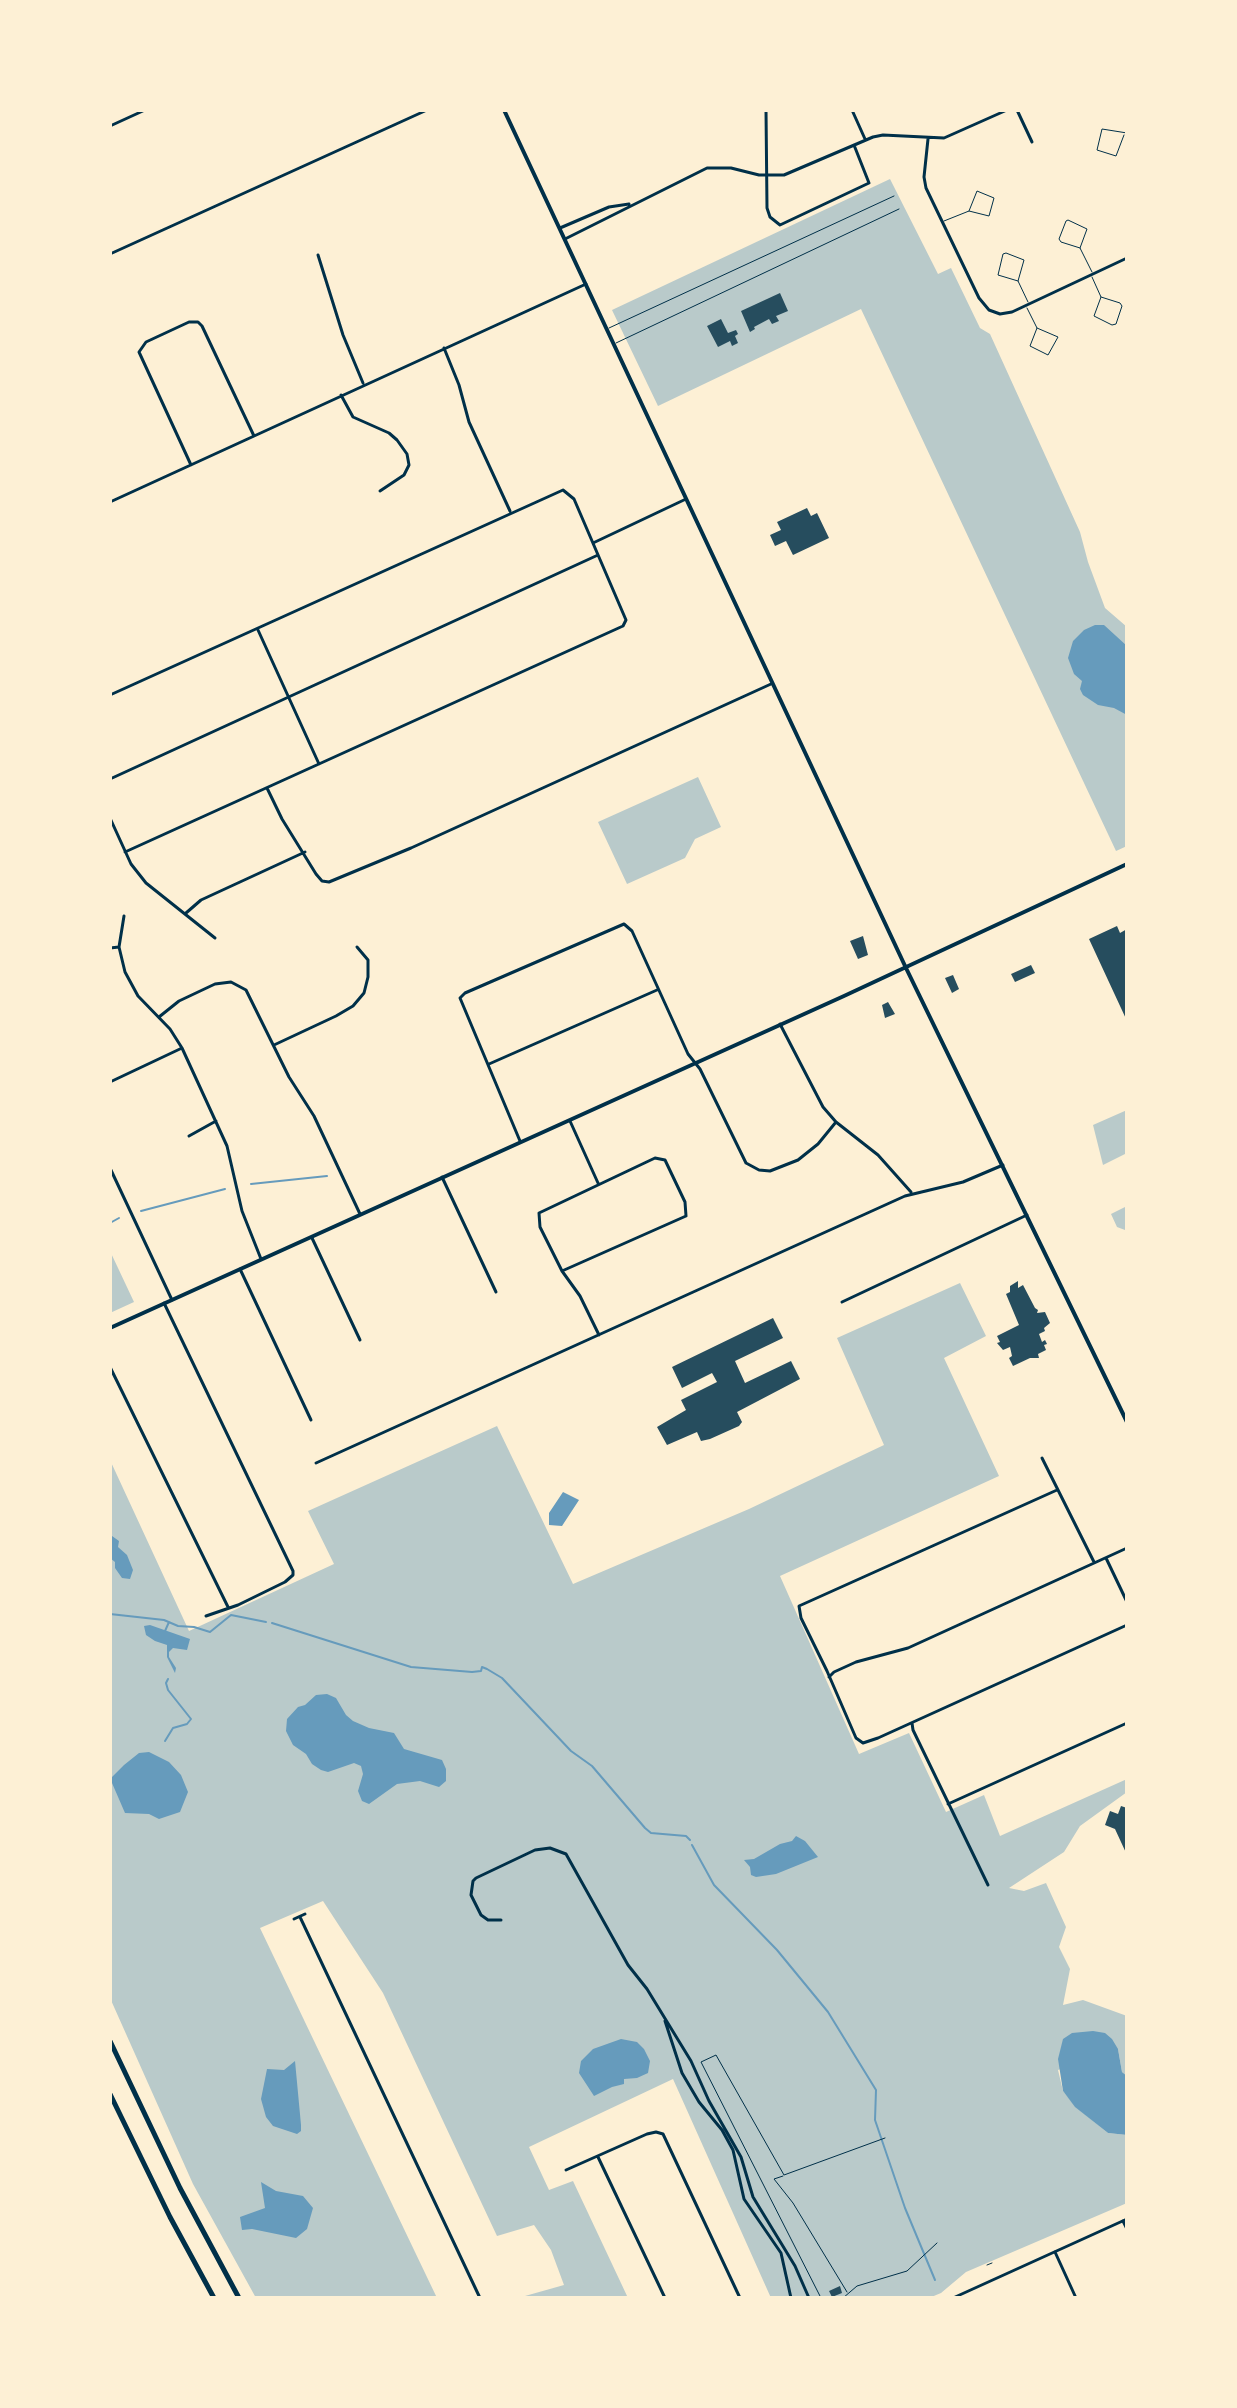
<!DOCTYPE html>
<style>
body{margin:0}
#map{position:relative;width:1237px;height:2408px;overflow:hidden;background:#fdf0d5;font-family:Manrope,sans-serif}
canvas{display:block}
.frame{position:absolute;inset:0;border:112px solid #fdf0d5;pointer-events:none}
</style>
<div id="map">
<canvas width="1237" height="2408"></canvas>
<div class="frame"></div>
</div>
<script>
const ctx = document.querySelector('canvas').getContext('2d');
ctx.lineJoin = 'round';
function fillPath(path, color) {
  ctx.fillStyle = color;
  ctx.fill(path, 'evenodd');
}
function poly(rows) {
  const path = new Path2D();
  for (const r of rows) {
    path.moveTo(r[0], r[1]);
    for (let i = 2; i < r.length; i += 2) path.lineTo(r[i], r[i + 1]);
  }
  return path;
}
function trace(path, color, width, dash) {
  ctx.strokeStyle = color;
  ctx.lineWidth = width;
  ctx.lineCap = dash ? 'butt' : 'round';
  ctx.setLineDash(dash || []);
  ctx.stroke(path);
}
fillPath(poly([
 [890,179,938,274,951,268,980,328,990,334,1080,532,1088,562,1105,608,1127,627,1127,846,1116,851,861,309,658,406,612,310],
 [698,777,721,827,695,839,685,858,627,884,598,822],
 [1127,1110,1127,1153,1103,1165,1093,1125],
 [1127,1206,1127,1237,1125,1230,1117,1227,1111,1214],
 [110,1251,134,1302,110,1313],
 [960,1283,986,1336,944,1358,999,1476,780,1576,859,1754,909,1733,946,1812,984,1795,1000,1836,1127,1779,1127,1792,1080,1826,1064,1852,1009,1888,1024,1891,1046,1883,1066,1927,1059,1947,1070,1969,1063,2005,1083,2000,1127,2016,1127,2076,1122,2072,1118,2049,1058,2070,1063,2091,1076,2107,1108,2133,1127,2135,1127,2203,966,2272,941,2293,929,2298,771,2298,673,2079,529,2147,549,2190,573,2181,628,2298,526,2298,525,2296,564,2285,551,2250,534,2225,497,2236,383,1993,323,1901,260,1928,437,2298,256,2298,193,2184,110,1998,110,1460,189,1631,334,1564,308,1511,497,1426,573,1584,749,1509,884,1445,837,1338]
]), '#b9caca');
fillPath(poly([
 [1095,625,1104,625,1127,646,1127,715,1114,708,1098,705,1083,695,1080,689,1082,681,1074,674,1068,658,1073,641,1084,630],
 [563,1492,579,1500,562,1526,549,1525,549,1513],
 [110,1526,112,1536,119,1541,118,1547,127,1555,133,1570,130,1579,122,1578,115,1568,115,1562,110,1558],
 [150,1625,190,1639,187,1650,173,1648,169,1652,169,1657,176,1668,175,1673,167,1657,167,1645,155,1641,146,1635,144,1626],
 [327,1694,336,1698,346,1715,353,1721,369,1728,394,1733,404,1749,442,1760,446,1769,446,1781,439,1787,420,1781,397,1784,369,1804,362,1801,358,1791,363,1774,361,1766,354,1763,328,1772,321,1770,312,1764,306,1754,293,1745,286,1731,287,1719,298,1707,305,1705,316,1695],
 [149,1752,169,1762,181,1775,188,1792,180,1812,159,1819,149,1814,125,1813,112,1783,112,1777,124,1765,139,1753],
 [796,1836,805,1841,818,1857,776,1874,756,1877,751,1875,750,1867,744,1860,754,1859,780,1844,792,1841],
 [1093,2031,1105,2033,1112,2039,1118,2049,1122,2072,1127,2076,1127,2135,1108,2133,1075,2107,1063,2091,1058,2059,1063,2039,1072,2033],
 [621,2039,637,2042,644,2049,650,2061,648,2073,637,2078,624,2079,624,2084,612,2087,594,2096,579,2073,581,2061,593,2049],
 [295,2061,301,2125,301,2131,297,2134,273,2126,266,2117,261,2099,267,2069,284,2070],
 [261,2182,276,2191,303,2196,313,2208,307,2229,296,2238,252,2229,242,2230,240,2217,265,2208]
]), '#669bbc');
trace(poly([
 [251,1184,327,1176],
 [141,1211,225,1189],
 [110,1223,119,1218],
 [110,1614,164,1620,178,1626,194,1627,210,1632,231,1615,266,1622],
 [272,1623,411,1667,472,1672,481,1671,482,1667,487,1669,502,1678,571,1751,592,1766,645,1828,651,1833,686,1836,690,1840],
 [165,1631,169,1622],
 [165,1741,173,1728,187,1724,191,1719,168,1690,166,1683,168,1679],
 [692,1845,714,1885,777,1950,828,2012,876,2090,875,2120,905,2208,935,2280]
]), '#669bbc', 2);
fillPath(poly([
 [780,293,788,311,776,316,779,321,772,324,769,319,754,327,755,329,750,332,741,311],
 [721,319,728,333,736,330,738,334,735,336,738,343,732,346,730,341,718,347,707,326],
 [807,508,811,516,817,513,829,538,793,555,786,541,775,546,770,535,781,530,777,522],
 [1117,926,1120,933,1127,929,1127,1021,1089,939],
 [863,936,868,955,858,959,850,941],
 [1031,965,1035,973,1015,982,1011,974],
 [953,975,959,989,952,993,945,978],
 [888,1002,895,1014,885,1018,882,1005],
 [1018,1281,1018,1288,1023,1285,1035,1308,1038,1310,1037,1313,1045,1312,1050,1323,1044,1328,1045,1331,1039,1334,1042,1342,1045,1340,1047,1344,1044,1345,1046,1350,1038,1354,1039,1358,1030,1358,1013,1366,1009,1358,1012,1356,1010,1347,1003,1350,997,1343,1000,1342,997,1336,1019,1325,1006,1294,1010,1292,1010,1286],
 [773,1318,783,1338,735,1361,745,1383,791,1361,800,1379,737,1412,742,1422,739,1426,710,1439,701,1441,697,1432,667,1445,657,1427,686,1410,681,1400,717,1382,712,1373,682,1388,672,1367],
 [1121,1806,1127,1808,1127,1855,1115,1829,1105,1825,1110,1811,1118,1814],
 [840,2286,842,2293,832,2297,829,2291]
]), '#264d5e');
trace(poly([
 [783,2176,774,2179,793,2203,847,2292],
 [987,2265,992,2263],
 [821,2298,701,2062,716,2055,784,2175,885,2138],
 [843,2298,857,2286,907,2271,937,2243]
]), '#003049', 1);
trace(poly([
 [1124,135,1116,156,1097,150,1102,129,1127,133],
 [1127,207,1127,213],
 [944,221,969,211,989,216,994,198,977,191,969,211],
 [1080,248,1061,242,1059,239,1066,221,1068,220,1087,229,1080,248,1092,272],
 [1092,277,1101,297,1094,316,1112,325,1116,324,1122,306,1120,303,1101,297],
 [1018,281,998,275,1003,254,1006,253,1024,260,1018,281,1028,302],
 [1027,308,1037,328,1030,346,1048,355,1058,337,1037,328],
 [609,328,894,196],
 [616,343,899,209]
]), '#003049', 1);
trace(poly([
 [653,110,676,110],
 [766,110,767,208,770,217,780,225,869,183,854,145],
 [852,110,865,139],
 [1017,110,1032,142],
 [110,126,145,110],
 [928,139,924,177,926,188,979,298,989,310,1000,314,1012,312,1127,258],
 [560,228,609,207,629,204],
 [565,239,707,168,731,168,759,175,784,175,873,137,883,135,944,138,1007,110],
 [110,254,427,110],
 [318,255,343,335,363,383],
 [444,348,459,385,469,422,510,511],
 [341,395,353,417,389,433,397,440,407,454,409,465,404,475,380,491],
 [191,465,139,352,146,342,189,322,198,322,202,326,254,436],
 [110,502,586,284],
 [593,543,686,499],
 [258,630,319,764],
 [110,695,563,490,574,499,626,620,623,626,125,852],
 [110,779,598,555],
 [267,788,282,819,316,874,322,881,329,882,411,848,771,684],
 [110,818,131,864,146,883,215,938],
 [186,913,201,900,305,852],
 [124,916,119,947,125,972,138,996,170,1029,182,1048,227,1146,242,1211,261,1259],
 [110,948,119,947],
 [159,1017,179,1001,215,984,231,982,246,990,289,1077,314,1116,360,1214],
 [780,1024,823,1107,836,1122,878,1155,911,1192],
 [274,1045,336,1016,353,1006,364,993,368,977,368,960,357,947],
 [489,1064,657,990],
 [110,1082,182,1048],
 [570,1121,598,1183],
 [189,1136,216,1121],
 [520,1141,460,998,465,993,624,924,632,931,688,1054,700,1069,746,1163,759,1170,770,1171,798,1160,818,1144,836,1122],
 [110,1168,172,1300],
 [442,1177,496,1292],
 [312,1238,360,1340],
 [240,1269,311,1420],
 [562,1271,686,1216,685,1202,665,1160,655,1158,539,1213,540,1227,562,1271,580,1296,599,1335],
 [842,1302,1027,1215],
 [164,1303,293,1571,293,1575,285,1582,238,1605,206,1616],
 [110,1367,228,1607],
 [1042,1458,1094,1562],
 [316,1463,905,1196,963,1182,1003,1165],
 [1057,1490,799,1606,801,1618,827,1671,856,1738,863,1743,878,1738,1127,1625],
 [1106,1558,1127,1602],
 [829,1677,834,1672,856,1662,908,1648,1127,1548],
 [912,1723,913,1730,988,1885],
 [948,1804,1127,1723],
 [300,1917,480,2298],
 [294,1919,305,1914],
 [501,1920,488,1920,481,1915,471,1895,473,1881,476,1878,535,1850,550,1848,566,1854,628,1965,647,1989,691,2061,709,2101,741,2157,753,2197,795,2266,809,2298],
 [665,2021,682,2073,699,2102,722,2130,733,2150,744,2199,781,2253,791,2298],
 [598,2157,665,2298],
 [566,2170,647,2134,656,2132,663,2134,740,2298],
 [1123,2221,1127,2229],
 [1055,2252,1076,2298]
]), '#003049', 3);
trace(poly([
 [953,2298,1127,2219]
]), '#003049', 3);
trace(poly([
 [504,110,906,968,1127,1422],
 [110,1328,844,996,1127,864]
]), '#003049', 4);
trace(poly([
 [110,2041,180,2188,239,2298],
 [110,2094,170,2217,214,2298]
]), '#003049', 5);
</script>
